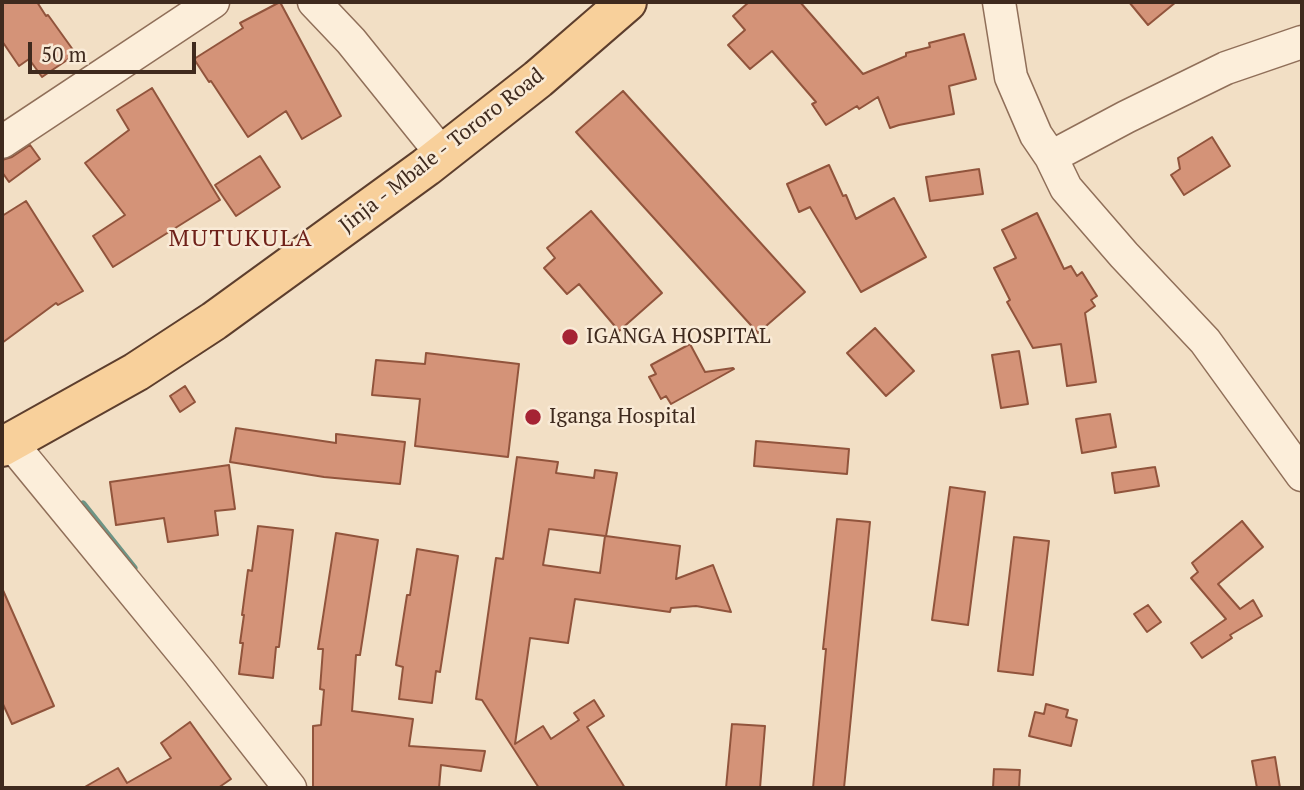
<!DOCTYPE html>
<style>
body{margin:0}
#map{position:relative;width:1304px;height:790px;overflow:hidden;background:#f2dfc5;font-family:"PT Serif",serif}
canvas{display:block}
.frame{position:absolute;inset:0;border:4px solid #3f2a1e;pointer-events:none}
.scale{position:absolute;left:28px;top:42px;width:168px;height:32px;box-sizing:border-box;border:4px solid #3f2a1e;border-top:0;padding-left:9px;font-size:21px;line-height:24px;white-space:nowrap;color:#3f2a1e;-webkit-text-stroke:5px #f9ead6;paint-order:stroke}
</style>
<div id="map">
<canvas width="1304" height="790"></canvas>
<div class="frame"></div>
<div class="scale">50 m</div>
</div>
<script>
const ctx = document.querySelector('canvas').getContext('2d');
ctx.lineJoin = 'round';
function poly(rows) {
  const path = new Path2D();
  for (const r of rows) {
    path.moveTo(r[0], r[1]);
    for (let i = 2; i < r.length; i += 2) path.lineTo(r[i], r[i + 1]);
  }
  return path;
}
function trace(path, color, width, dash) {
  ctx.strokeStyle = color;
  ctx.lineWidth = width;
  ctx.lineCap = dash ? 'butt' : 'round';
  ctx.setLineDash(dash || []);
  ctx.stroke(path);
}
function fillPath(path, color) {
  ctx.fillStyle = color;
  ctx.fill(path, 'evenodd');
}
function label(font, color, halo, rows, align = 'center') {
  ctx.font = font + ' "PT Serif",serif';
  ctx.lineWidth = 5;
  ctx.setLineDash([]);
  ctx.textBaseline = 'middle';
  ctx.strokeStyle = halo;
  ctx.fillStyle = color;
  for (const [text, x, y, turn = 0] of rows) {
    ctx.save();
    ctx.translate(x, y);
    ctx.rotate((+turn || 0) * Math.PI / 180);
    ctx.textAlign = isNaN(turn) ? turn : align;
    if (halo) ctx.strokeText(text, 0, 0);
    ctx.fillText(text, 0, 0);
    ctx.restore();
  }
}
trace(poly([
 [83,504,134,568]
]), '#6d9586', 7);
const building = poly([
 [2,2,37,2,46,16,48,15,76,54,42,77,29,59,19,66,2,41,2,2],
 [280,2,341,116,302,139,286,111,248,137,211,81,209,82,194,59,243,28,240,23,280,2],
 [749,2,800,2,863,74,906,56,906,53,930,47,929,43,964,34,976,79,949,86,954,114,899,125,890,128,878,97,859,109,857,106,826,125,812,104,816,102,772,51,750,69,728,45,745,30,733,16,749,2],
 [1129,2,1176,2,1148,25,1129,2],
 [152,88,220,200,113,267,93,236,125,215,85,163,129,130,117,110,152,88],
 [623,91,805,292,758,333,576,132,623,91],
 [1212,137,1230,166,1184,195,1171,175,1180,169,1178,158,1212,137],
 [30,145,40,159,9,182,2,172,2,160,12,157,30,145],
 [260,156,280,187,236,216,215,185,260,156],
 [829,165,843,196,846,195,856,219,894,198,926,257,861,292,810,207,799,212,787,184,829,165],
 [979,169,983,194,930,201,926,177,979,169],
 [26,201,83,291,58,305,56,303,2,343,2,216,26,201],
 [591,211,662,293,619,331,579,284,567,294,544,268,555,258,547,248,591,211],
 [1037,213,1064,269,1071,266,1077,276,1082,272,1097,296,1091,300,1095,306,1085,313,1096,382,1067,386,1061,344,1033,348,1007,302,1010,300,994,268,1016,258,1002,230,1037,213],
 [875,328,914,371,886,396,847,353,875,328],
 [690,344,705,372,733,368,734,369,671,404,666,396,661,399,649,377,656,374,651,365,690,344],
 [1019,351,1028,404,1001,408,992,355,1019,351],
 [426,353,519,364,508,457,415,446,420,399,372,395,376,360,425,364,426,353],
 [185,386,195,402,180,412,170,396,185,386],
 [1110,414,1116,447,1082,453,1076,419,1110,414],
 [236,428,336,443,336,434,405,442,400,484,324,477,230,462,236,428],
 [756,441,849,449,847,474,754,466,756,441],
 [517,457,558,462,556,473,594,478,595,470,617,473,606,536,680,546,676,579,713,565,731,612,696,606,671,608,670,612,575,599,568,643,530,638,515,744,543,726,551,739,579,720,574,713,594,700,604,716,587,727,625,788,539,788,482,700,476,699,496,558,503,559,517,457],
 [549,529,605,536,600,573,543,565,549,529],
 [229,465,235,509,215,511,218,535,168,542,164,518,116,525,110,482,229,465],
 [1155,467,1159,486,1115,493,1112,473,1155,467],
 [950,487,985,492,968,625,932,620,950,487],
 [837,519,870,522,844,788,813,788,826,649,823,649,837,519],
 [1242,521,1263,547,1218,584,1240,609,1253,600,1262,616,1230,635,1232,638,1202,658,1191,643,1226,619,1191,578,1198,572,1192,563,1242,521],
 [258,526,293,530,279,647,276,647,273,678,239,674,243,643,240,643,244,615,242,615,248,570,252,571,258,526],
 [336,533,378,540,360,655,356,655,352,711,413,719,409,746,485,751,481,771,441,765,439,788,313,788,313,726,321,725,324,690,320,689,323,649,318,649,336,533],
 [1014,537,1049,541,1033,675,998,671,1014,537],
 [417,549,458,556,440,672,436,671,432,703,399,699,403,667,396,665,407,595,410,595,417,549],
 [2,588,54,706,12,724,2,702,2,588],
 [1148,605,1161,622,1147,632,1134,614,1148,605],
 [1046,704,1068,710,1066,717,1077,720,1071,746,1029,736,1035,712,1044,714,1046,704],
 [190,722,231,779,218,788,83,788,118,768,127,783,171,758,161,743,190,722],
 [732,724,765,726,760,788,726,788,732,724],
 [1275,757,1280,788,1257,788,1252,761,1275,757],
 [994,769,1020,770,1019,788,993,788,994,769]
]);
fillPath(building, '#d49378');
trace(building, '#91543c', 2);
const minor = poly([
 [314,2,351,41,442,154],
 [999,2,1011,77,1036,135,1051,157,1066,188,1124,255,1205,341,1302,475],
 [2,142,213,2],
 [1051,157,1126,117,1226,68,1302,42],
 [11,443,199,672,290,788]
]);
const major = poly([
 [2,447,136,372,214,321,426,167,538,79,627,2]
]);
trace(minor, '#906f59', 35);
trace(major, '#5d3e2d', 42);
trace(minor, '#fceeda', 32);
trace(major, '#f8d09b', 38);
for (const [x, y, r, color] of [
 [570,337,9,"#a52334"],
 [533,417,9,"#a52334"]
]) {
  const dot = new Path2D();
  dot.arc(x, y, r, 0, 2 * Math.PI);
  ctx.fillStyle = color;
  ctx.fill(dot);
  trace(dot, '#f9ead6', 2.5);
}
label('21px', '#3f2a1e', '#f9ead6', [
 ["Jinja - Mbale - Tororo Road",442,151,-38]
]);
label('21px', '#3f2a1e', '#f9ead6', [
 ["IGANGA HOSPITAL",586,337],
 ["Iganga Hospital",549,417]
], 'left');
ctx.letterSpacing = '2px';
label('24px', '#6f2119', '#f9ead6', [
 ["MUTUKULA",241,239]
]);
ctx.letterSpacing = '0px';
</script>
